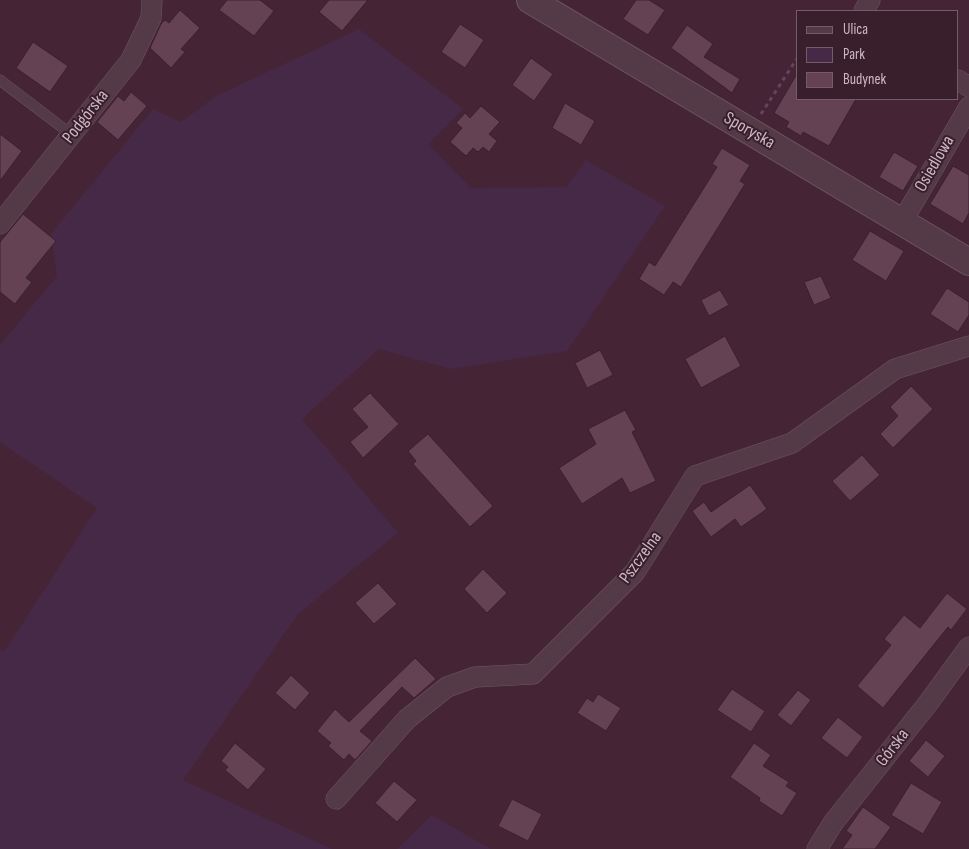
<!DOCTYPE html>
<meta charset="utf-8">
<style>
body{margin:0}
#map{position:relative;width:969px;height:849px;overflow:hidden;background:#452535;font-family:"Sofia Sans Condensed",sans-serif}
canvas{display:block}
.legend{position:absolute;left:796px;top:10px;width:162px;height:90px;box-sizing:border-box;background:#391e2c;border:1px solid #745b68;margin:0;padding:6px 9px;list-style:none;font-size:15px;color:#cdb7c2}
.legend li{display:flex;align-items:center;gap:10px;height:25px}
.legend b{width:25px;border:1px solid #745b68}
</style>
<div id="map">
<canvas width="969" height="849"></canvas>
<ul class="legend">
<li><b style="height:6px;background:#543a47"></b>Ulica</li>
<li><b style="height:14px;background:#462847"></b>Park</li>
<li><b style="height:14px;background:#654253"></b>Budynek</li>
</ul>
</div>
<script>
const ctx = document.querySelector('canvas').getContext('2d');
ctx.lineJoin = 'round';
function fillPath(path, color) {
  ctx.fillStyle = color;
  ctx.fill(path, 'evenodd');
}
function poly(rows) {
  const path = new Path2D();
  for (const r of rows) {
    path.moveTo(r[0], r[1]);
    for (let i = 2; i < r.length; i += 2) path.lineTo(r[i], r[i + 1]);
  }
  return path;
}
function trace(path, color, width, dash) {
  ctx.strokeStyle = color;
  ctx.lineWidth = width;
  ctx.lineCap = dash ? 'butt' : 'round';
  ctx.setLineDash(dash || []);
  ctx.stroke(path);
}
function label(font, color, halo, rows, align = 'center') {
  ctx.font = font + ' "Sofia Sans Condensed",sans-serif';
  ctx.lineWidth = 4;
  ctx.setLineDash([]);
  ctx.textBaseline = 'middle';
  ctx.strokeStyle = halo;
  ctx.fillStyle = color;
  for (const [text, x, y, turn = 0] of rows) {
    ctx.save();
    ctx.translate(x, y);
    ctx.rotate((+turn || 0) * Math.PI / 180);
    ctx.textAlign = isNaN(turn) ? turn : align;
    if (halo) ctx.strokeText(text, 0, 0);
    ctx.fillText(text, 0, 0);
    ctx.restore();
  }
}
fillPath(poly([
 [359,29,463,109,428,144,471,188,566,187,586,160,665,206,567,351,451,369,379,349,302,419,398,533,298,614,183,780,332,849,0,849,0,650,4,652,97,508,0,442,0,345,57,276,51,234,153,109,181,122,216,96],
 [432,815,491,849,397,849]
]), '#462847');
const building = poly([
 [227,0,260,0,274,11,254,36,219,10,227,0],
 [329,0,368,0,342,31,319,12,329,0],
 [636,0,649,0,665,10,648,35,623,19,636,0],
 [180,10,200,28,181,49,185,52,171,68,150,48,161,24,165,20,169,23,180,10],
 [460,24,484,40,465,68,441,52,460,24],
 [687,25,713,44,704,57,740,79,732,93,671,48,687,25],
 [33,42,68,66,50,92,16,68,33,42],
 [531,58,553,74,534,101,512,85,531,58],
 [798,72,798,99,856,99,829,146,803,132,801,136,786,127,789,122,774,113,798,72],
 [131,92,147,106,118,140,97,122,118,96,124,101,131,92],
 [565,103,595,121,581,145,552,128,565,103],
 [481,106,500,122,489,134,497,141,489,152,483,147,478,152,473,148,466,156,450,142,462,128,456,123,465,113,470,118,481,106],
 [0,134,22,151,0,181,0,134],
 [722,148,750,165,740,181,745,184,681,287,673,282,664,295,639,279,649,262,655,266,717,167,712,164,722,148],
 [894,152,918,166,903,191,879,177,894,152],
 [953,166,969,175,969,213,963,224,930,204,953,166],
 [23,214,56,241,26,278,32,282,15,304,0,292,0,242,23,214],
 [870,231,904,251,886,281,852,260,870,231],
 [821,276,831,298,814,305,804,282,821,276],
 [947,288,969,302,969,315,958,332,930,314,947,288],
 [720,290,729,305,709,316,701,300,720,290],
 [725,336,741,366,701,388,685,359,725,336],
 [600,350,613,375,587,388,575,363,600,350],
 [911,386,933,409,893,448,880,434,898,416,890,407,911,386],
 [370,393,399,424,363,458,350,442,368,427,352,409,370,393],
 [625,410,636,430,632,432,656,481,630,493,622,478,582,504,559,468,596,444,588,429,625,410],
 [428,434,493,506,470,527,413,464,416,461,408,451,428,434],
 [862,455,880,475,850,501,832,481,862,455],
 [750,485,767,509,741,527,735,519,711,537,692,511,704,502,711,512,750,485],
 [483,569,507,593,487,613,464,589,483,569],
 [378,583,397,604,374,624,355,603,378,583],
 [947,593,967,609,951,630,948,627,883,708,857,686,891,645,884,639,904,615,920,628,947,593],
 [415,658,436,679,414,698,402,687,360,731,372,741,355,760,349,754,344,760,328,746,331,743,317,731,335,709,349,722,415,658],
 [291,675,310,693,295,710,275,693,291,675],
 [732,689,765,711,751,732,717,710,732,689],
 [798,690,811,700,791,726,777,715,798,690],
 [598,694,621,708,606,731,577,713,587,698,593,702,598,694],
 [838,717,863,737,847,758,821,738,838,717],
 [926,740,945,756,928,777,909,761,926,740],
 [235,743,266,769,248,790,225,770,228,767,221,761,235,743],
 [754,743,771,755,763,766,789,782,786,786,797,793,782,816,759,801,760,798,730,777,754,743],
 [394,781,417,800,397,822,375,803,394,781],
 [911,783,942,802,923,834,891,815,911,783],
 [512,799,542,814,528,841,498,826,512,799],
 [863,807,891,827,875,849,842,849,852,835,846,831,863,807]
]);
fillPath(building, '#654253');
trace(building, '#3b202e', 1);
const service = poly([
 [0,80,72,135]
]);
const minor = poly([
 [864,11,870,0],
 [958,80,969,87],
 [902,222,969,107],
 [0,224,131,60,151,18,152,0],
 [336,799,407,719,447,687,475,677,533,674,635,572,695,476,792,443,895,369,969,346],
 [817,849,833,823,929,702,969,647]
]);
const tertiary = poly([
 [530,0,969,262]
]);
trace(service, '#6e5562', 11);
trace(minor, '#6e5562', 21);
trace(tertiary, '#6e5562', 28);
trace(poly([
 [761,114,796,60,798,61]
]), '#614561', 3, [4, 4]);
trace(service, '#543a47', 10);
trace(minor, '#543a47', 20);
trace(tertiary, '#543a47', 26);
label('18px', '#cdb7c2', '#391e2c', [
 ["Podgórska",86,117,-52],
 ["Sporyska",749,131,30],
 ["Osiedlowa",935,164,-60],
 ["Pszczelna",641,558,-54],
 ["Górska",893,748,-52]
]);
</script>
